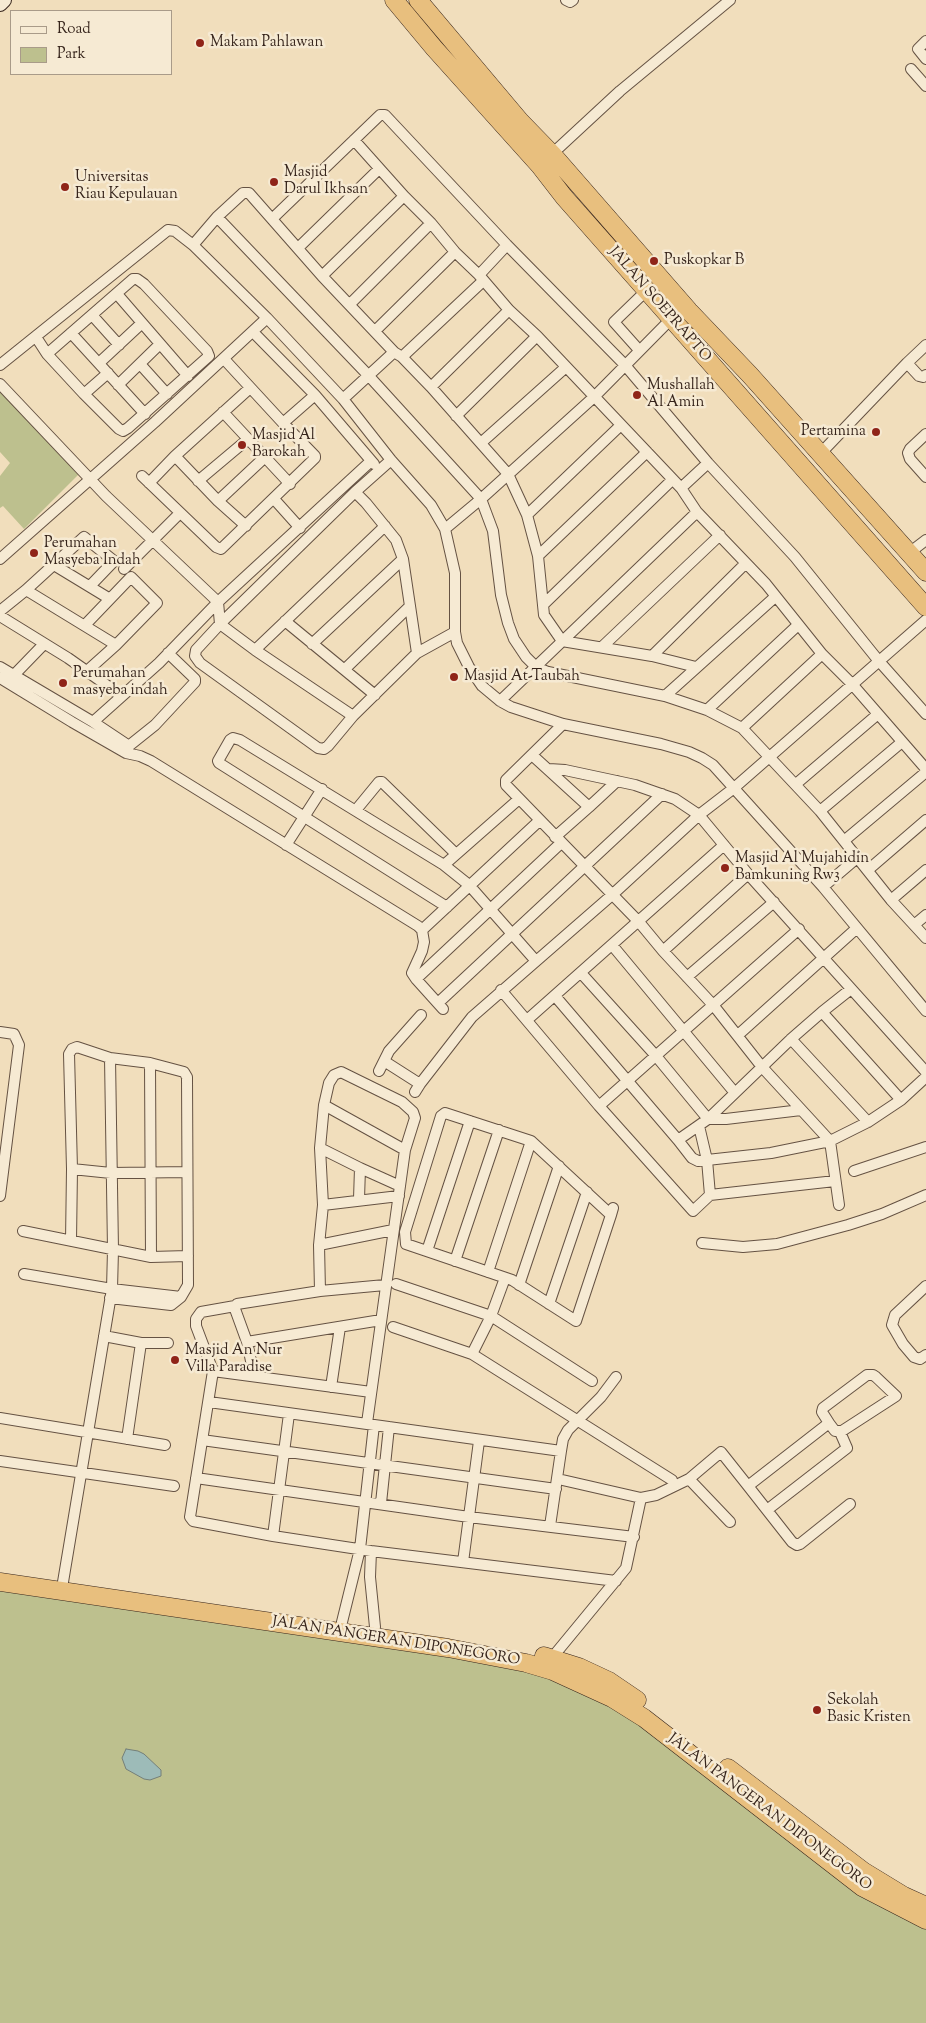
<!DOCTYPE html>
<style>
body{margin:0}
#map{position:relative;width:926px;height:2023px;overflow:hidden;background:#f1debc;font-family:"Sorts Mill Goudy",serif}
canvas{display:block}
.legend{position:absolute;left:10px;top:10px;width:162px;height:65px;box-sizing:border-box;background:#f6ead3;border:1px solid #a99b89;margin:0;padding:6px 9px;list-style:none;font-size:15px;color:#36241b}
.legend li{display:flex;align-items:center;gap:10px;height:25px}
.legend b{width:25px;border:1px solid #a99b89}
</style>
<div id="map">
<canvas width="926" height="2023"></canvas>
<ul class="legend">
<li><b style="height:6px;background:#f6ead3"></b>Road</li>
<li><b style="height:14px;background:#bdc08e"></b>Park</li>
</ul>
</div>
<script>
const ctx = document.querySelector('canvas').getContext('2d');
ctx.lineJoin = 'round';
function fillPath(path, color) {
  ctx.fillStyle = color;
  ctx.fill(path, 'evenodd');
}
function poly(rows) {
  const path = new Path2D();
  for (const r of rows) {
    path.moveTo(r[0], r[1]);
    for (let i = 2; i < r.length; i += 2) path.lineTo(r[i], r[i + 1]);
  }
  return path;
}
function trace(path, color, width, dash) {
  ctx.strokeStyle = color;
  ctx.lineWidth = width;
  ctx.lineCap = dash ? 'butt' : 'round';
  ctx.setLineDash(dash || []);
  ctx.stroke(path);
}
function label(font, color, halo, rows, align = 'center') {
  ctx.font = font + ' "Sorts Mill Goudy",serif';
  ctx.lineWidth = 5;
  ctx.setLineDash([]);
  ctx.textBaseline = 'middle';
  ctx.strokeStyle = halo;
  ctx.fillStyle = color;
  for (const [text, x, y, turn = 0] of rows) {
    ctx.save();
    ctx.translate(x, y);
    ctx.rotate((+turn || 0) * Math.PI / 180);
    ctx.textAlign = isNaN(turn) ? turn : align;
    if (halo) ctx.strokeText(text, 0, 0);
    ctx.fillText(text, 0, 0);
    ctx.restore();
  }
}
fillPath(poly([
 [0,384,84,469,24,529,3,506,0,508,0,476,10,463,0,452],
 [0,1580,580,1677,926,1916,926,2023,0,2023]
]), '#bdc08e');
const water = poly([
 [126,1749,138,1751,144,1754,161,1770,161,1776,150,1780,144,1779,126,1769,122,1758,126,1749]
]);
fillPath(water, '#9dbbb8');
trace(water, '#747f79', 1);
const street = poly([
 [566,0,570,2,573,0],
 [926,41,918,49,926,59],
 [911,69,926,86],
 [354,140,404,196,431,223,455,252,479,275,509,310,537,336,681,488,697,512,766,584,822,654,852,684,926,769],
 [552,154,620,91,730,0],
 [217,217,368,375,481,499,493,531,501,595,508,623,514,639,526,657,536,667,548,672,665,696,707,710,742,728,820,811,891,900,926,938],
 [272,219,380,115,385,115,507,245,624,364,708,463,795,557,878,660,926,714],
 [193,245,217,217,243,193,249,193,322,276,394,352,402,357,431,387,508,474,527,515,538,556,544,615,562,641],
 [298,248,379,169],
 [479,275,507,245],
 [322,276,404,196],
 [117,294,188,376],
 [350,304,431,223],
 [92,315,119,345],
 [375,331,455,252],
 [253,332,315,395,374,464],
 [71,333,145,414],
 [36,337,47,354,84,394,119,429,123,431,128,428,209,356,207,351,144,284,137,279,133,279,47,354],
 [639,350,614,322,646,291],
 [402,357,483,281],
 [99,363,142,323],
 [907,363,926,345],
 [140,364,167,394],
 [0,365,168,230,175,231,193,245,267,318,343,399,391,460,431,505,445,529,455,573,455,632,457,643,469,667,482,686,500,701,511,707,563,724,661,744,689,752,702,758,713,765,823,887,926,1011],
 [0,384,106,496,218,602,220,624,255,650,353,716],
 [118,385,160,344],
 [431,387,509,310],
 [84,394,108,373],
 [343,399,394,352],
 [223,412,290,484],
 [456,416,537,336],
 [283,423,315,395],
 [926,434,910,449,908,453,910,459,926,477],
 [482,442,566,367],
 [820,454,907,363,919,376,923,377,926,375],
 [175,456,218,501,246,526],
 [391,460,355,492,220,624,196,650,195,656,200,663,318,748,324,749,328,746,353,716,417,653,455,632],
 [142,476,216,547,221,549,315,458,315,456,283,423,224,359],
 [198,481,248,439],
 [149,483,175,456,250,388],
 [681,488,708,463],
 [355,492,366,503,396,540,403,559,417,653],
 [274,499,300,528],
 [218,501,265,457],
 [527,515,621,425],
 [445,529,481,499,594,397,671,319],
 [909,553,926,540],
 [538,556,647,452],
 [0,559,155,422,267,318],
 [54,565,110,599],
 [124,569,180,513],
 [90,586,114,561,84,537,26,590,116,645],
 [543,605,672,480],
 [0,611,26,590],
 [0,616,68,658,122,696],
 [285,621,375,695],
 [85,625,131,577,157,603,116,645,87,671],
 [562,641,652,656,696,667],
 [312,644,403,559],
 [603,646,720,535],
 [255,650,385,526],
 [652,656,746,563],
 [0,667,93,722,126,744,130,745,155,725,195,682,195,679,168,653],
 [345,669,410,606],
 [14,675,44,644],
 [0,678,72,722,126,753,140,756,151,761,418,926,422,930,424,942,422,951,412,973,416,979,443,1009],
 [665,696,775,597],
 [500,701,697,512],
 [707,710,798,625],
 [93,722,159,663,218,602,371,461],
 [563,724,506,780,506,785,639,922,663,951,714,1006,762,1067,830,1141,868,1122,901,1100,926,1077],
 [742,728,822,654],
 [532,755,589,807,555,837],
 [549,769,565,770,635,785,675,799,699,815,748,874,926,1072],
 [796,784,878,714],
 [589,807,617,781],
 [356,810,379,782,382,782,456,854],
 [820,811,902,742],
 [845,840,926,772],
 [286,845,322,789],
 [444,865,519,799],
 [868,870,926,820],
 [823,887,857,858],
 [891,900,926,870],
 [447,907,219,763,218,761,230,740,233,738,240,740,444,865,469,885,535,960],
 [914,925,926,915],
 [422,930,539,821],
 [612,945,735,1093],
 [663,951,748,874],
 [581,973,656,1056,708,1119],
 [687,977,774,902],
 [416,979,561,843],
 [501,990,599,1106,693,1211,710,1195,707,1160,699,1126],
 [555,996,678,1140,708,1119,791,1039,822,1012,851,989],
 [438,1003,662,794],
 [822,1012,901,1100],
 [527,1020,724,845],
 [0,1032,14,1034,19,1045,0,1196],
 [738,1035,857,928],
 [791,1039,868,1122],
 [384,1061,420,1084],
 [150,1063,151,1257],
 [379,1071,389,1051,421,1015],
 [415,1092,420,1084,472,1017,612,895,699,815,734,788,926,620],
 [324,1105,329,1083,334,1075,341,1072,402,1102,413,1112,415,1118,405,1150,367,1423],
 [599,1106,799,929],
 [708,1119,726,1119,801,1110],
 [678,1140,692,1158,698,1161,771,1153,830,1141,839,1205],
 [360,1168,400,1186],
 [72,1169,111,1173,187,1172],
 [854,1171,926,1147],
 [710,1195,835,1181],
 [359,1199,360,1168,320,1148,324,1105,405,1150],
 [323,1205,399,1196],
 [611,1215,531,1141,445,1113,441,1116,405,1232,406,1244,512,1280,576,1321,611,1215,613,1208],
 [23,1231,151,1257,188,1256],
 [71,1241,72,1169,69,1054,72,1049,77,1047,110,1058,150,1063,184,1072,187,1077,188,1285,181,1297,171,1305,110,1298],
 [702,1243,743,1247,777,1244,848,1225,882,1214,926,1195],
 [319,1245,393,1230],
 [427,1251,470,1121],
 [455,1261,499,1130],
 [488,1272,531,1141],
 [24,1274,112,1289,181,1297],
 [396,1284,491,1316,505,1278],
 [519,1285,559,1166],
 [926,1286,895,1315,892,1325,903,1344,914,1357,920,1359,926,1355],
 [320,1291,319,1245,323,1205,320,1148],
 [549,1304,587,1192],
 [235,1306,201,1312,196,1319,196,1326,213,1371,190,1517,193,1521,273,1536,371,1551,616,1581],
 [393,1327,472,1354,491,1316,592,1381],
 [104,1336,141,1343,168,1343],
 [247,1342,381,1320],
 [472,1354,672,1480],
 [213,1371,371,1392],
 [254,1375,247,1342,235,1309,237,1304,320,1291,385,1285],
 [331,1387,340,1327],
 [209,1402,561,1451,550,1526],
 [0,1418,165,1445],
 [127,1439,141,1343],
 [202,1440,556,1489],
 [561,1451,563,1439,568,1430,601,1397,616,1377],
 [0,1461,174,1486],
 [196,1478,469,1517,634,1537],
 [558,1479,641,1498,656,1495,689,1479,721,1452,748,1486,829,1423,835,1431,842,1431,896,1396,876,1377,873,1375,867,1375,823,1408,822,1412,829,1423],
 [689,1479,730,1522],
 [748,1486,792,1542,797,1545,800,1544,850,1504],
 [381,1503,389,1427],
 [767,1510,847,1448,840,1432],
 [273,1536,289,1414],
 [371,1551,370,1577,375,1627],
 [463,1562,479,1441],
 [63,1582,112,1289,113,1250,110,1058],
 [342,1622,360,1549,374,1425],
 [551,1659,626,1568,641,1498]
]);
const secondary = poly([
 [0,4,4,0]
]);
const highway = poly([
 [394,0,434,48,540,166,564,197,926,607],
 [418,0,520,121,552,154,689,311,750,375,926,572],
 [0,1582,448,1648,526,1663,553,1671,612,1698,644,1718,862,1887,926,1920],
 [544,1656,579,1667,609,1681,637,1700],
 [728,1768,863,1871,904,1896,926,1906]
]);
trace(street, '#655243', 12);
trace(secondary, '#36241b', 16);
trace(highway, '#36241b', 19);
trace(street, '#f6ead3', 10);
trace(secondary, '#f6ead3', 14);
trace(highway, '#e8bf7e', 18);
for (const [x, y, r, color] of [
 [200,43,5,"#8f2418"],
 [274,182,5,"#8f2418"],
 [65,187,5,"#8f2418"],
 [654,261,5,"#8f2418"],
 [637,395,5,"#8f2418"],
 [876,432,5,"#8f2418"],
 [242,445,5,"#8f2418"],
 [34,553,5,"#8f2418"],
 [454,677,5,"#8f2418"],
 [63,683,5,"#8f2418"],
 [725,868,5,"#8f2418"],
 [175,1360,5,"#8f2418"],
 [817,1710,5,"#8f2418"]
]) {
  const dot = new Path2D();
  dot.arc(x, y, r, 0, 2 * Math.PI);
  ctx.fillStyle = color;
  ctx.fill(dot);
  trace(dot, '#f6ead3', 2);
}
label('15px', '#36241b', '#f6ead3', [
 ["Makam Pahlawan",210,43],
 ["Masjid",284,173],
 ["Darul Ikhsan",284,190],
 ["Universitas",75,178],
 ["Riau Kepulauan",75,195],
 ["Puskopkar B",664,261],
 ["Mushallah",647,386],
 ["Al Amin",647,403],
 ["Pertamina",866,432,"right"],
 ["Masjid Al",252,436],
 ["Barokah",252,453],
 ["Perumahan",44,544],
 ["Masyeba Indah",44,561],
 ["Perumahan",73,674],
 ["masyeba indah",73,691],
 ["Masjid At-Taubah",464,677],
 ["Masjid Al Mujahidin",735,859],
 ["Bamkuning Rw3",735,876],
 ["Masjid An Nur",185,1351],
 ["Villa Paradise",185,1368],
 ["Sekolah",827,1701],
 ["Basic Kristen",827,1718]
], 'left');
label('15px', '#36241b', '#f6ead3', [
 ["JALAN SOEPRAPTO",659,305,49],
 ["JALAN PANGERAN DIPONEGORO",396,1642,9],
 ["JALAN PANGERAN DIPONEGORO",769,1813,37]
]);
</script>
